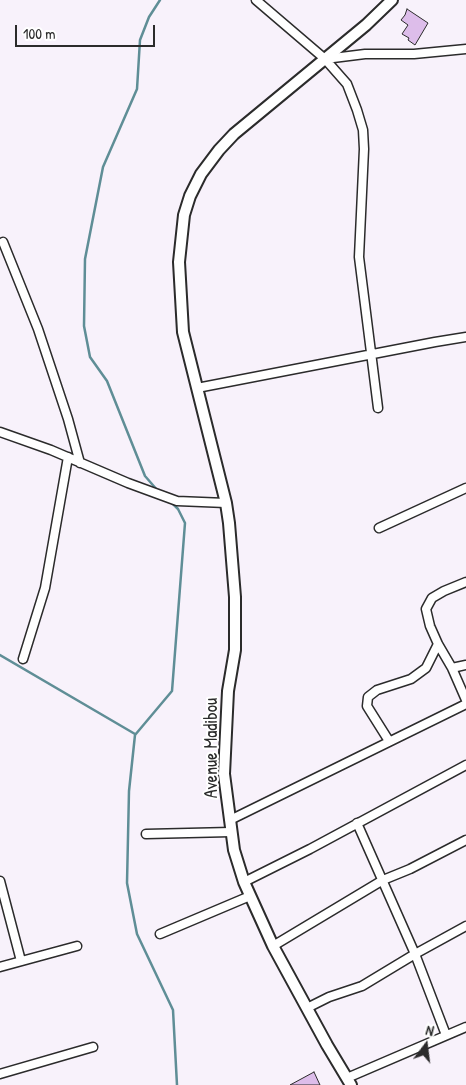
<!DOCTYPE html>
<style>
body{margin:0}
#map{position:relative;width:466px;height:1085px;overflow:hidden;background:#f8f2fb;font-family:"Patrick Hand",sans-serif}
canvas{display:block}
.north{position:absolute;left:401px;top:1020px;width:50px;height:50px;-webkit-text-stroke:4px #fff;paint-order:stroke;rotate:15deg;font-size:14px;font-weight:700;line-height:20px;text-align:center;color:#2b2b2b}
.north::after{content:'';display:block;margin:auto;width:18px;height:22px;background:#2b2b2b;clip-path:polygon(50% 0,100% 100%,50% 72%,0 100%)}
.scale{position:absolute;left:15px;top:25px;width:140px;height:22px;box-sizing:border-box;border:2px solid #2b2b2b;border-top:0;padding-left:6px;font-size:15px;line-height:18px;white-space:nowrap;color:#2b2b2b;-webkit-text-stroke:4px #fff;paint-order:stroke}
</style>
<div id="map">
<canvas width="466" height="1085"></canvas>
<div class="north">N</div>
<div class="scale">100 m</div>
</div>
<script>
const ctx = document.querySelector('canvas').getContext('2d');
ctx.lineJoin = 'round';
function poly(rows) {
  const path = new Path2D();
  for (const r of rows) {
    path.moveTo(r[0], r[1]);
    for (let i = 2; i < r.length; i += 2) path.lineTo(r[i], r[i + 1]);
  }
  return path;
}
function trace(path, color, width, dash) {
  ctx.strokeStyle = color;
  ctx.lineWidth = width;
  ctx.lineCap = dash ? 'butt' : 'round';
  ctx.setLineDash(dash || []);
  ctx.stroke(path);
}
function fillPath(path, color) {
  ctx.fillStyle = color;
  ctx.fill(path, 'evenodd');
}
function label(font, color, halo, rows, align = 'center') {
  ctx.font = font + ' "Patrick Hand",sans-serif';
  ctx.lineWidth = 4;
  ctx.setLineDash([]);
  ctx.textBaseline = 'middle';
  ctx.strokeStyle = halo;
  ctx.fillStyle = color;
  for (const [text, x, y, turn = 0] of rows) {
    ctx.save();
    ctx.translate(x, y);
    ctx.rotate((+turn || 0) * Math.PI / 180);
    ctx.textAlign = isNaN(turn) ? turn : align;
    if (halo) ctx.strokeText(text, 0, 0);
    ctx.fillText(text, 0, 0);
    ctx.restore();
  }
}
trace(poly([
 [158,491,145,476,107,381,90,357,84,326,85,259,103,167,137,89,140,40,149,17,160,0],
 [170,501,178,509,185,523,172,691,135,735,129,791,127,883,137,934,173,1010,177,1085],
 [0,655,135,734]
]), '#5f8e96', 2.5);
const building = poly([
 [407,9,428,23,415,45,408,40,409,38,402,34,408,25,401,20,405,15,407,9],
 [314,1072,320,1085,290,1085,314,1072]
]);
fillPath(building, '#ddbdea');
trace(building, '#2b2b2b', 1);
const minor = poly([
 [256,0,325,59,347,84,357,110,363,130,364,149,359,257,378,408],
 [325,59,365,54,414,54,466,49],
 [3,242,38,329,68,419,80,463],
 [197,388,435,342,466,337],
 [0,432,51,450,128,483,177,501,226,503],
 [379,528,466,488],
 [466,582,444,591,432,598,426,609,430,626,438,644,452,668,466,700],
 [23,659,45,588,68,457],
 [452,668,466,665],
 [389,741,367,706,368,697,377,690,411,679,426,668,438,644],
 [230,820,466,704],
 [357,823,415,954,446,1035],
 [146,834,231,832],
 [0,881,21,961],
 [244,882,310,849,466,765],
 [160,934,250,896],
 [273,946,383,880,410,869,466,840],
 [0,967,77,946],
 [307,1008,329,997,362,986,415,954,466,926],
 [0,1074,93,1047],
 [347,1078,466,1027]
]);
const tertiary = poly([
 [351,1085,327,1045,273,946,244,882,234,850,224,774,228,691,235,650,235,597,229,523,226,503,183,332,179,262,184,215,190,196,201,174,219,150,234,134,366,25,392,0]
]);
trace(minor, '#2b2b2b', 11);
trace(tertiary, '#2b2b2b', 14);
trace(minor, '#fff', 8);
trace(tertiary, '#fff', 10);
label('18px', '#2b2b2b', '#fff', [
 ["Avenue Madibou",212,748,-90]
]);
</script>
